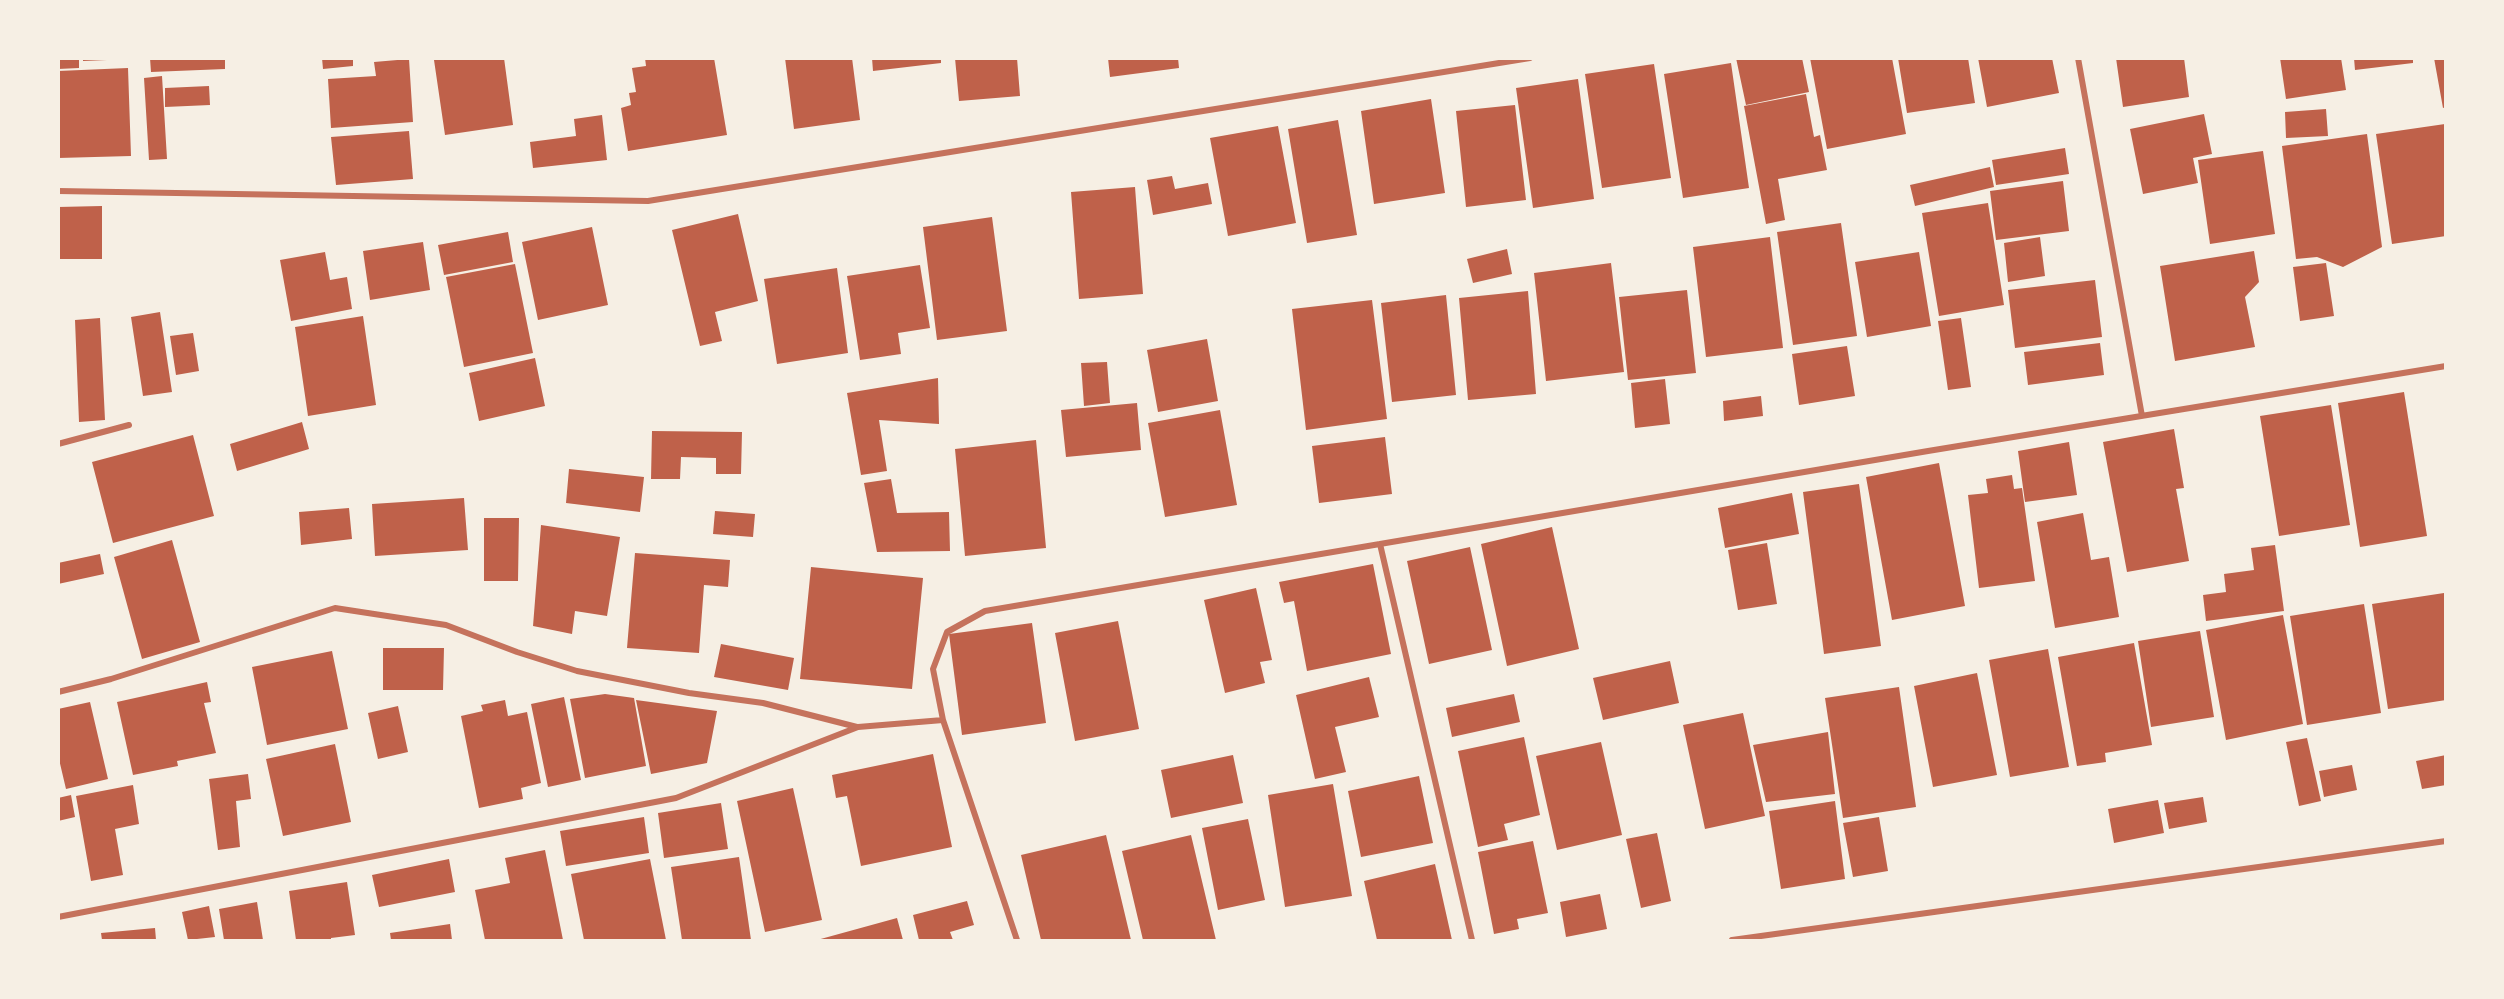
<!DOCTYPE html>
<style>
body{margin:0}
#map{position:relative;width:2504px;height:999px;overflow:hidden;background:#f6efe4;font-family:"Varela Round",sans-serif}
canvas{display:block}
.frame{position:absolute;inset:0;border:60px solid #f6efe4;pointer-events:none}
</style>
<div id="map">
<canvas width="2504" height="999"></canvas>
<div class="frame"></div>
</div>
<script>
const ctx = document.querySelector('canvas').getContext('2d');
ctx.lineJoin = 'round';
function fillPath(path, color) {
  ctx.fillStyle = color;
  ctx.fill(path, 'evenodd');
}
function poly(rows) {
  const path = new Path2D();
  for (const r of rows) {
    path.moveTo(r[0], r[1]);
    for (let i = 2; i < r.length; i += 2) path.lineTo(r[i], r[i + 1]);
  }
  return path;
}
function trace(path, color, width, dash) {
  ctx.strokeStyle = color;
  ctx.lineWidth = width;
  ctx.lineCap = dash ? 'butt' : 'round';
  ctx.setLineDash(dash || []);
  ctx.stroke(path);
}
fillPath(poly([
 [58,58,79,58,79,68,58,69],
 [83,58,107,58,107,60,83,61],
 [150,58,225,58,225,69,151,72],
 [322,58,353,58,353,66,323,69],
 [445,58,504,58,513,125,445,135,434,60],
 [645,58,695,58,695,60,714,58,727,135,628,151,621,108,631,105,629,93,636,92,632,68,646,66],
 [785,58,852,58,860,120,794,129],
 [872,58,941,58,941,63,873,71],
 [955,58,1017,58,1020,96,959,101],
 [1108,58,1178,58,1179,68,1110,77],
 [1736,58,1802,58,1809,92,1746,105],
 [1810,58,1892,58,1906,134,1827,149],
 [1898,58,1968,58,1975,103,1907,113],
 [1978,58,2052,58,2059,93,1987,107],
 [2116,58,2184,58,2189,97,2123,107],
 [2280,58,2341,58,2346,90,2286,99],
 [2354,58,2413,58,2413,63,2355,70],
 [2434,58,2446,58,2446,107,2443,108],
 [409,59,413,122,331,128,328,79,376,76,374,62],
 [1731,63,1749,188,1683,198,1664,74],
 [1654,64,1671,178,1602,188,1585,74],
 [128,68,131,156,58,158,58,71],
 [162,76,167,159,149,160,144,78],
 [1578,79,1594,199,1533,208,1516,88],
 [209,86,210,105,165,107,165,88],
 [1806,94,1814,137,1820,135,1827,170,1778,179,1785,220,1766,224,1744,106],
 [1431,99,1445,193,1374,204,1361,111],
 [1515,105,1526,200,1466,207,1456,111],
 [2326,109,2328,136,2286,138,2285,112],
 [2204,114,2212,154,2193,158,2198,183,2143,194,2130,129],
 [602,115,607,160,533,168,530,142,576,136,574,119],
 [1338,120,1357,235,1307,243,1288,129],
 [2445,124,2446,236,2392,244,2376,134],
 [1278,126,1296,223,1228,236,1210,138],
 [409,131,413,179,336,185,331,137],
 [2367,134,2382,247,2343,267,2317,257,2296,259,2282,146],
 [2065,148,2069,174,1996,185,1992,160],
 [2263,151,2275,234,2210,244,2198,160],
 [1990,167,1994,187,1915,206,1910,185],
 [1172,176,1175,189,1208,183,1212,204,1153,215,1147,180],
 [2063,181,2069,231,1996,240,1990,191],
 [1135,187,1143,294,1079,299,1071,192],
 [1988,203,2004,305,1939,316,1922,213],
 [102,206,102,259,58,259,58,207],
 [738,214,758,301,715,312,722,341,700,346,672,230],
 [992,217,1007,331,937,340,923,227],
 [1841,223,1857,336,1793,345,1777,232],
 [592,227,608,305,538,320,522,242],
 [508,232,513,262,444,275,438,245],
 [1770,237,1783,348,1706,357,1693,247],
 [2040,237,2045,276,2008,282,2004,243],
 [423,242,430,290,370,300,363,251],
 [1507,249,1512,274,1473,283,1467,259],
 [2254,251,2259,282,2245,297,2255,347,2175,361,2160,266],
 [325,252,330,280,347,277,352,309,291,321,280,260],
 [1919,252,1931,326,1867,337,1855,262],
 [1611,263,1624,372,1546,381,1534,273],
 [2326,263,2334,316,2300,321,2293,267],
 [515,264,533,353,464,367,446,277],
 [920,265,930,328,898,333,901,354,860,360,847,276],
 [837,268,848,353,777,364,764,279],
 [2095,280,2102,337,2015,348,2008,290],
 [1687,290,1696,373,1628,380,1619,297],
 [1528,291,1536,394,1468,400,1459,298],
 [1446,295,1456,395,1392,402,1381,303],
 [1372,300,1387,419,1306,430,1292,309],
 [160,312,172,392,143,396,131,317],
 [363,316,376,405,308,416,295,327],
 [100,318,105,420,79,422,75,320],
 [1961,318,1971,387,1948,390,1938,321],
 [193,333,199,371,176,375,170,336],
 [1207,339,1218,401,1158,412,1147,350],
 [2100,343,2104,375,2028,385,2024,352],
 [1847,346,1855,396,1799,405,1792,354],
 [535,358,545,406,479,421,469,373],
 [1107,362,1110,403,1084,406,1081,363],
 [938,378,939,424,879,420,887,471,861,475,847,393],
 [1665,379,1670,424,1635,428,1631,383],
 [2404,392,2427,536,2360,547,2338,403],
 [1761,396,1763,416,1724,421,1723,401],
 [1137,403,1141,450,1066,457,1061,410],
 [2331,405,2350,525,2279,536,2260,416],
 [1220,410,1237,505,1165,517,1148,423],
 [302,422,309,449,237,471,230,444],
 [2174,429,2184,488,2176,489,2189,561,2127,572,2103,442],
 [652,431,742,432,741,474,716,474,716,458,681,457,680,479,651,479],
 [193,435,214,516,113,543,92,462],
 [1385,437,1392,494,1319,503,1312,446],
 [1036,440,1046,548,965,556,955,449],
 [2069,442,2077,495,2025,502,2018,451],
 [1939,463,1965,606,1892,620,1866,477],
 [569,469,644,477,640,512,566,503],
 [2012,475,2014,489,2022,488,2035,581,1979,588,1968,495,1988,493,1986,479],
 [891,479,897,513,949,512,950,551,877,552,864,483],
 [1859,484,1881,646,1824,654,1803,492],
 [1792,493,1799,534,1725,548,1718,508],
 [464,498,468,550,375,556,372,504],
 [349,508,352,539,301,545,299,512],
 [715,511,755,514,753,537,713,534],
 [2083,513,2091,560,2109,557,2119,617,2055,628,2037,522],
 [484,518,519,518,518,581,484,581],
 [541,525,620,537,607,616,575,611,572,634,533,626],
 [1552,527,1579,649,1507,666,1481,544],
 [172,540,200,642,142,659,114,557],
 [1767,543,1777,604,1738,610,1728,550],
 [2275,545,2284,611,2206,621,2203,595,2226,592,2224,574,2254,570,2251,548],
 [1470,547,1492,650,1429,664,1407,561],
 [635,553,730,560,728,587,704,585,699,653,627,648],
 [100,554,104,574,58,584,58,563],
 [1373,564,1391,654,1307,671,1294,601,1284,603,1279,582],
 [811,567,923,578,912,689,800,679],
 [1256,588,1272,660,1260,662,1265,683,1225,693,1204,600],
 [2444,593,2446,700,2388,709,2372,604],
 [2364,604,2381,713,2307,725,2290,616],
 [2283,615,2303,724,2226,740,2206,630],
 [1118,621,1139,729,1075,741,1055,633],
 [1032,623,1046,723,962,735,949,634],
 [2200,631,2214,717,2151,727,2138,641],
 [2134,643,2152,745,2105,753,2106,762,2077,766,2058,657],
 [721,644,794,658,788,690,714,677],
 [383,648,444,648,443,690,383,690],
 [2048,649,2069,767,2010,777,1989,660],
 [332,651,348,729,267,745,252,667],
 [1670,661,1679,703,1603,720,1593,678],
 [1977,673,1997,775,1933,787,1914,686],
 [1369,677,1379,717,1335,727,1346,772,1315,779,1296,695],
 [207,682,211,702,204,703,216,753,177,761,178,766,133,775,117,702],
 [1899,687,1916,807,1843,818,1825,698],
 [605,694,634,698,646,766,585,778,570,699],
 [1514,694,1520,722,1452,737,1446,708],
 [564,697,581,780,548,787,531,704],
 [505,700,508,716,527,712,541,783,521,788,523,799,479,808,461,716,483,711,481,705],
 [636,700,717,711,707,763,651,774],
 [90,702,108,779,66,789,58,755,58,709],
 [398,706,408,752,378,759,368,713],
 [1743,713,1765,816,1705,829,1683,725],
 [1828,732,1835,794,1766,802,1753,745],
 [1524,737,1540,815,1504,824,1508,840,1478,847,1458,751],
 [2307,738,2321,801,2299,806,2286,742],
 [1601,742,1622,835,1557,850,1536,756],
 [335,744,351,822,283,836,266,759],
 [933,754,952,847,861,866,847,796,836,798,832,775],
 [1233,755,1243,803,1171,818,1161,770],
 [2446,755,2446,785,2422,789,2416,761],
 [2352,765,2357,790,2324,797,2319,771],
 [248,774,251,799,236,801,240,847,218,850,209,779],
 [1419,776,1433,843,1361,857,1348,791],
 [1333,784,1352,896,1285,907,1268,795],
 [133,785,139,824,115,829,123,875,91,881,76,796],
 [793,788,822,920,765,932,737,801],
 [71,795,75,817,58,821,58,798],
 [2203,797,2207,822,2169,829,2164,803],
 [2158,800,2164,833,2114,843,2108,809],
 [1835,801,1845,879,1781,889,1769,811],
 [721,803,728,849,664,858,658,813],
 [644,817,649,853,566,866,560,831],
 [1879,817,1888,871,1853,877,1843,823],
 [1248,819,1265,900,1218,910,1202,828],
 [1657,833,1671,901,1641,908,1626,839],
 [1106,835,1131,940,1041,940,1021,855],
 [1191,835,1216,940,1143,940,1122,851],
 [1533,841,1548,913,1517,919,1519,929,1494,934,1478,852],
 [545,850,563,940,485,940,475,890,510,883,505,858],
 [739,857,751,940,682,940,671,867],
 [449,859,455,892,379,907,372,875],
 [650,859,666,940,584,940,571,874],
 [1435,864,1452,940,1377,940,1364,881],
 [347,882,355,935,331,938,331,940,296,940,289,891],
 [1600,894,1607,929,1566,937,1560,902],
 [967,901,974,925,950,932,953,940,919,940,913,915],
 [257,902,263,940,224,940,219,909],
 [209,906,215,937,188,940,182,912],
 [897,918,903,940,817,940],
 [450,924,452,940,391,940,390,933],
 [155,928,156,940,102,940,101,933]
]), '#bf614a');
trace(poly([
 [2078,58,2142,416],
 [58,191,648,201,1530,58],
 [58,444,129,425],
 [1380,544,1472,940],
 [58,692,111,679,335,608,446,625,517,652,577,671,689,693,763,703,857,727],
 [58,917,676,798,858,727,943,720],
 [1017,940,943,720,933,669,947,632,985,611,1928,451,2446,366],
 [1732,940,2446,841]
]), '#c5725c', 6);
</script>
